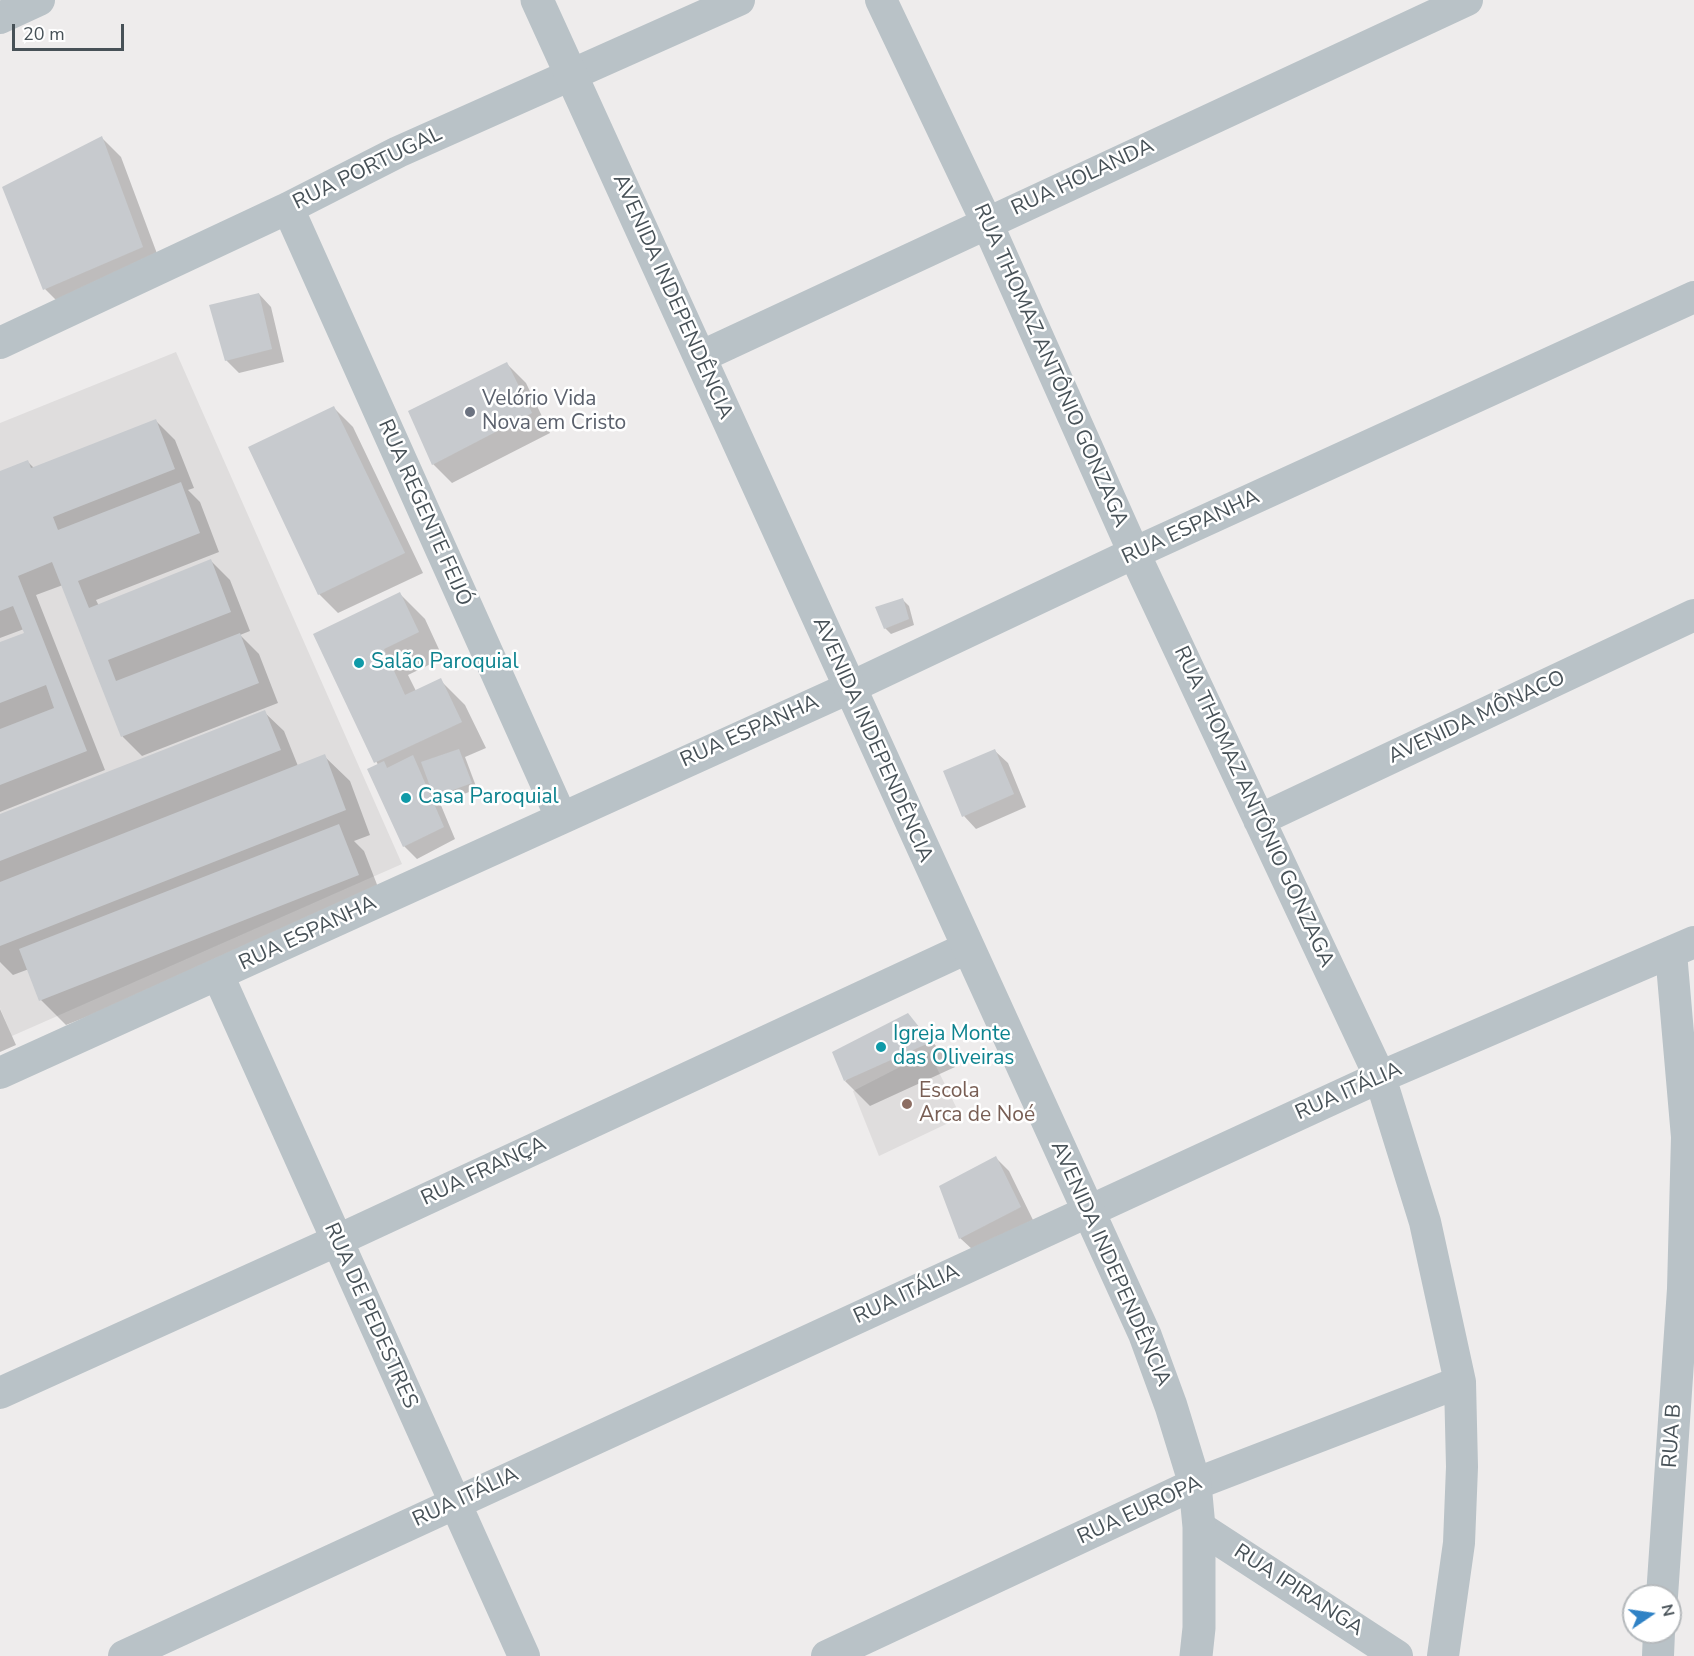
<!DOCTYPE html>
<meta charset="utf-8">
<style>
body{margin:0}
#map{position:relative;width:1694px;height:1656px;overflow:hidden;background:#eeecec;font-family:"Nunito Sans",sans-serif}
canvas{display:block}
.north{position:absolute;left:1622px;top:1584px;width:60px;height:60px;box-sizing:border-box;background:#fff;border:2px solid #b5b9bc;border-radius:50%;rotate:77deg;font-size:16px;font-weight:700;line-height:24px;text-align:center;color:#475157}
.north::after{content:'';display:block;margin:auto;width:21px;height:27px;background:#2f82c5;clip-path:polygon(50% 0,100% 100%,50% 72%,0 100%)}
.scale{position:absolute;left:12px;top:24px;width:112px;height:27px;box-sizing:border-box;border:3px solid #475157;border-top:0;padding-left:8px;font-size:18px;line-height:21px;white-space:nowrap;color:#475157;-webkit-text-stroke:4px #fff;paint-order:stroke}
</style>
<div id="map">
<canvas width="1694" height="1656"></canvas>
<div class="north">N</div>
<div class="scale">20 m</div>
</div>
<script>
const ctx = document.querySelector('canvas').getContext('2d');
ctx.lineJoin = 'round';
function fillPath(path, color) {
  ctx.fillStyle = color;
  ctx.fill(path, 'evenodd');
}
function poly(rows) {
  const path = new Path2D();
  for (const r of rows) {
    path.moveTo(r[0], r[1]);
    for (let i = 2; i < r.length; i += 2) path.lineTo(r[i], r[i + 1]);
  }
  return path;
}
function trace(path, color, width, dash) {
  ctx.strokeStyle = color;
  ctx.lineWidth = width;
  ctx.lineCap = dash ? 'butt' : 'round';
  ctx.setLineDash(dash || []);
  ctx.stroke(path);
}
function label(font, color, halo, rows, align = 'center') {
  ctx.font = font + ' "Nunito Sans",sans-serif';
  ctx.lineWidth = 5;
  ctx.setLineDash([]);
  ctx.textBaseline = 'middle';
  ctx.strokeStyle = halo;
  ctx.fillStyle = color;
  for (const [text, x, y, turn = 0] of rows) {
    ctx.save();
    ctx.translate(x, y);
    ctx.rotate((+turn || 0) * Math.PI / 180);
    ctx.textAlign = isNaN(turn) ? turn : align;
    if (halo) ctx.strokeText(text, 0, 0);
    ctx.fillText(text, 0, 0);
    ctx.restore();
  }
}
fillPath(poly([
 [176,352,402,864,12,1036,0,1008,0,423],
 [929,1052,961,1117,879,1156,853,1091]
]), '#dfdddd');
fillPath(poly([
 [102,138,121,157,162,267,64,308,45,289],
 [259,294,271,307,284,362,239,373,226,360],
 [507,364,526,383,550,433,452,483,433,464],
 [334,408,353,427,423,573,338,613,319,594],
 [156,421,175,440,194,488,188,490,200,502,219,552,96,600,99,606,211,561,230,580,250,631,240,635,259,654,278,703,142,756,123,737,63,585,36,595,105,770,0,812,0,644,26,634,24,629,0,638,0,472,27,461,34,468],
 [400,594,425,619,443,658,408,675,416,691,440,680,465,705,486,748,465,757,477,789,440,803,455,839,417,859,404,846,378,765,315,634],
 [903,600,909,606,914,625,891,634,885,628],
 [264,712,284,731,298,766,324,756,350,781,370,835,354,841,364,851,383,900,66,1025,41,1000,29,969,13,975,0,962,0,816],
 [995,751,1008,763,1026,807,976,829,964,816],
 [0,1009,16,1045,0,1052],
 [908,1015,955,1067,870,1106,845,1081],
 [996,1158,1009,1171,1033,1220,973,1250,960,1238]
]), '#0003');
fillPath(poly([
 [102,136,143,247,43,290,2,187],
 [259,293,272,349,225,361,209,305],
 [507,362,532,413,432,465,408,411],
 [334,406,405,553,318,595,248,447],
 [156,419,175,469,53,517,58,530,181,482,200,533,78,581,89,608,211,559,231,612,108,660,116,681,240,633,259,683,121,737,52,562,18,576,87,751,0,785,0,729,54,708,46,685,0,703,0,642,24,633,13,606,0,611,0,471,28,460,31,468],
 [400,592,419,632,384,649,405,695,441,678,462,722,374,763,313,634],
 [903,598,909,619,884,629,875,607],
 [265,710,281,750,0,861,0,814],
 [459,749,472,783,434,797,421,762],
 [995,749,1014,794,962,817,943,771],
 [325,754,346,810,0,946,0,882],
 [413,755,444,827,403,847,367,769,384,761,387,768],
 [339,824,359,875,39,1001,19,949],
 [908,1013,931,1042,844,1081,832,1052],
 [996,1156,1021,1207,959,1239,939,1186]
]), '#c7cace');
trace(poly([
 [881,0,987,223,1134,553,1380,1077,1425,1222,1460,1382,1462,1467,1459,1543,1443,1656],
 [0,18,39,0],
 [288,208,561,817],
 [0,343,288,208,398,152,739,0],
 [700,357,1467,0],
 [1259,820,1694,615],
 [218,975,524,1656],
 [0,1073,849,688,1134,553,1694,297],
 [0,1393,336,1241,967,948],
 [1199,1527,1397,1656],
 [1662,1596,1683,1289,1687,1137,1671,953],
 [124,1656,1380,1077,1694,942],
 [827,1656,1195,1484,1460,1382],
 [1658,1656,1659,1632]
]), '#b9c2c7', 32);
trace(poly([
 [537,0,1145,1335,1171,1406,1195,1484,1199,1527,1199,1628,1196,1656]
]), '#b9c2c7', 33);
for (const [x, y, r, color] of [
 [470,412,6,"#6b7280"],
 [359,663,6,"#0f9aa8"],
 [406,798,6,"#0f9aa8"],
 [881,1047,6,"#0f9aa8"],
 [907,1104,6,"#8d6e63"]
]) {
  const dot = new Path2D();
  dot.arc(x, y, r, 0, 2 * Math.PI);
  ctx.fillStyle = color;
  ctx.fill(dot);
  trace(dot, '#fff', 2);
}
label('21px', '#475157', '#fff', [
 ["RUA PORTUGAL",368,169,-26],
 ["RUA HOLANDA",1083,178,-25],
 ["AVENIDA INDEPENDÊNCIA",672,297,66],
 ["RUA THOMAZ ANTÔNIO GONZAGA",1050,366,66],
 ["RUA REGENTE FEIJÓ",424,513,66],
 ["RUA ESPANHA",1191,528,-25],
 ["AVENIDA MÔNACO",1477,718,-25],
 ["RUA ESPANHA",750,732,-24],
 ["AVENIDA INDEPENDÊNCIA",872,740,66],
 ["RUA THOMAZ ANTÔNIO GONZAGA",1253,807,65],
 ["RUA ESPANHA",308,934,-25],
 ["RUA ITÁLIA",1349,1092,-24],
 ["RUA FRANÇA",484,1172,-25],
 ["AVENIDA INDEPENDÊNCIA",1110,1264,66],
 ["RUA ITÁLIA",907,1295,-25],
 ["RUA DE PEDESTRES",370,1316,66],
 ["RUA B",1673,1436,-86],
 ["RUA ITÁLIA",466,1498,-25],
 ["RUA EUROPA",1140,1511,-25],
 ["RUA IPIRANGA",1298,1591,33]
]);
label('21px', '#5b616d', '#fff', [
 ["Velório Vida",482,400],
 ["Nova em Cristo",482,424]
], 'left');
label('21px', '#0d838f', '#fff', [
 ["Salão Paroquial",371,663],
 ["Casa Paroquial",418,798],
 ["Igreja Monte",893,1035],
 ["das Oliveiras",893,1059]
], 'left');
label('21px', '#785e54', '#fff', [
 ["Escola",919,1092],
 ["Arca de Noé",919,1116]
], 'left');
</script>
